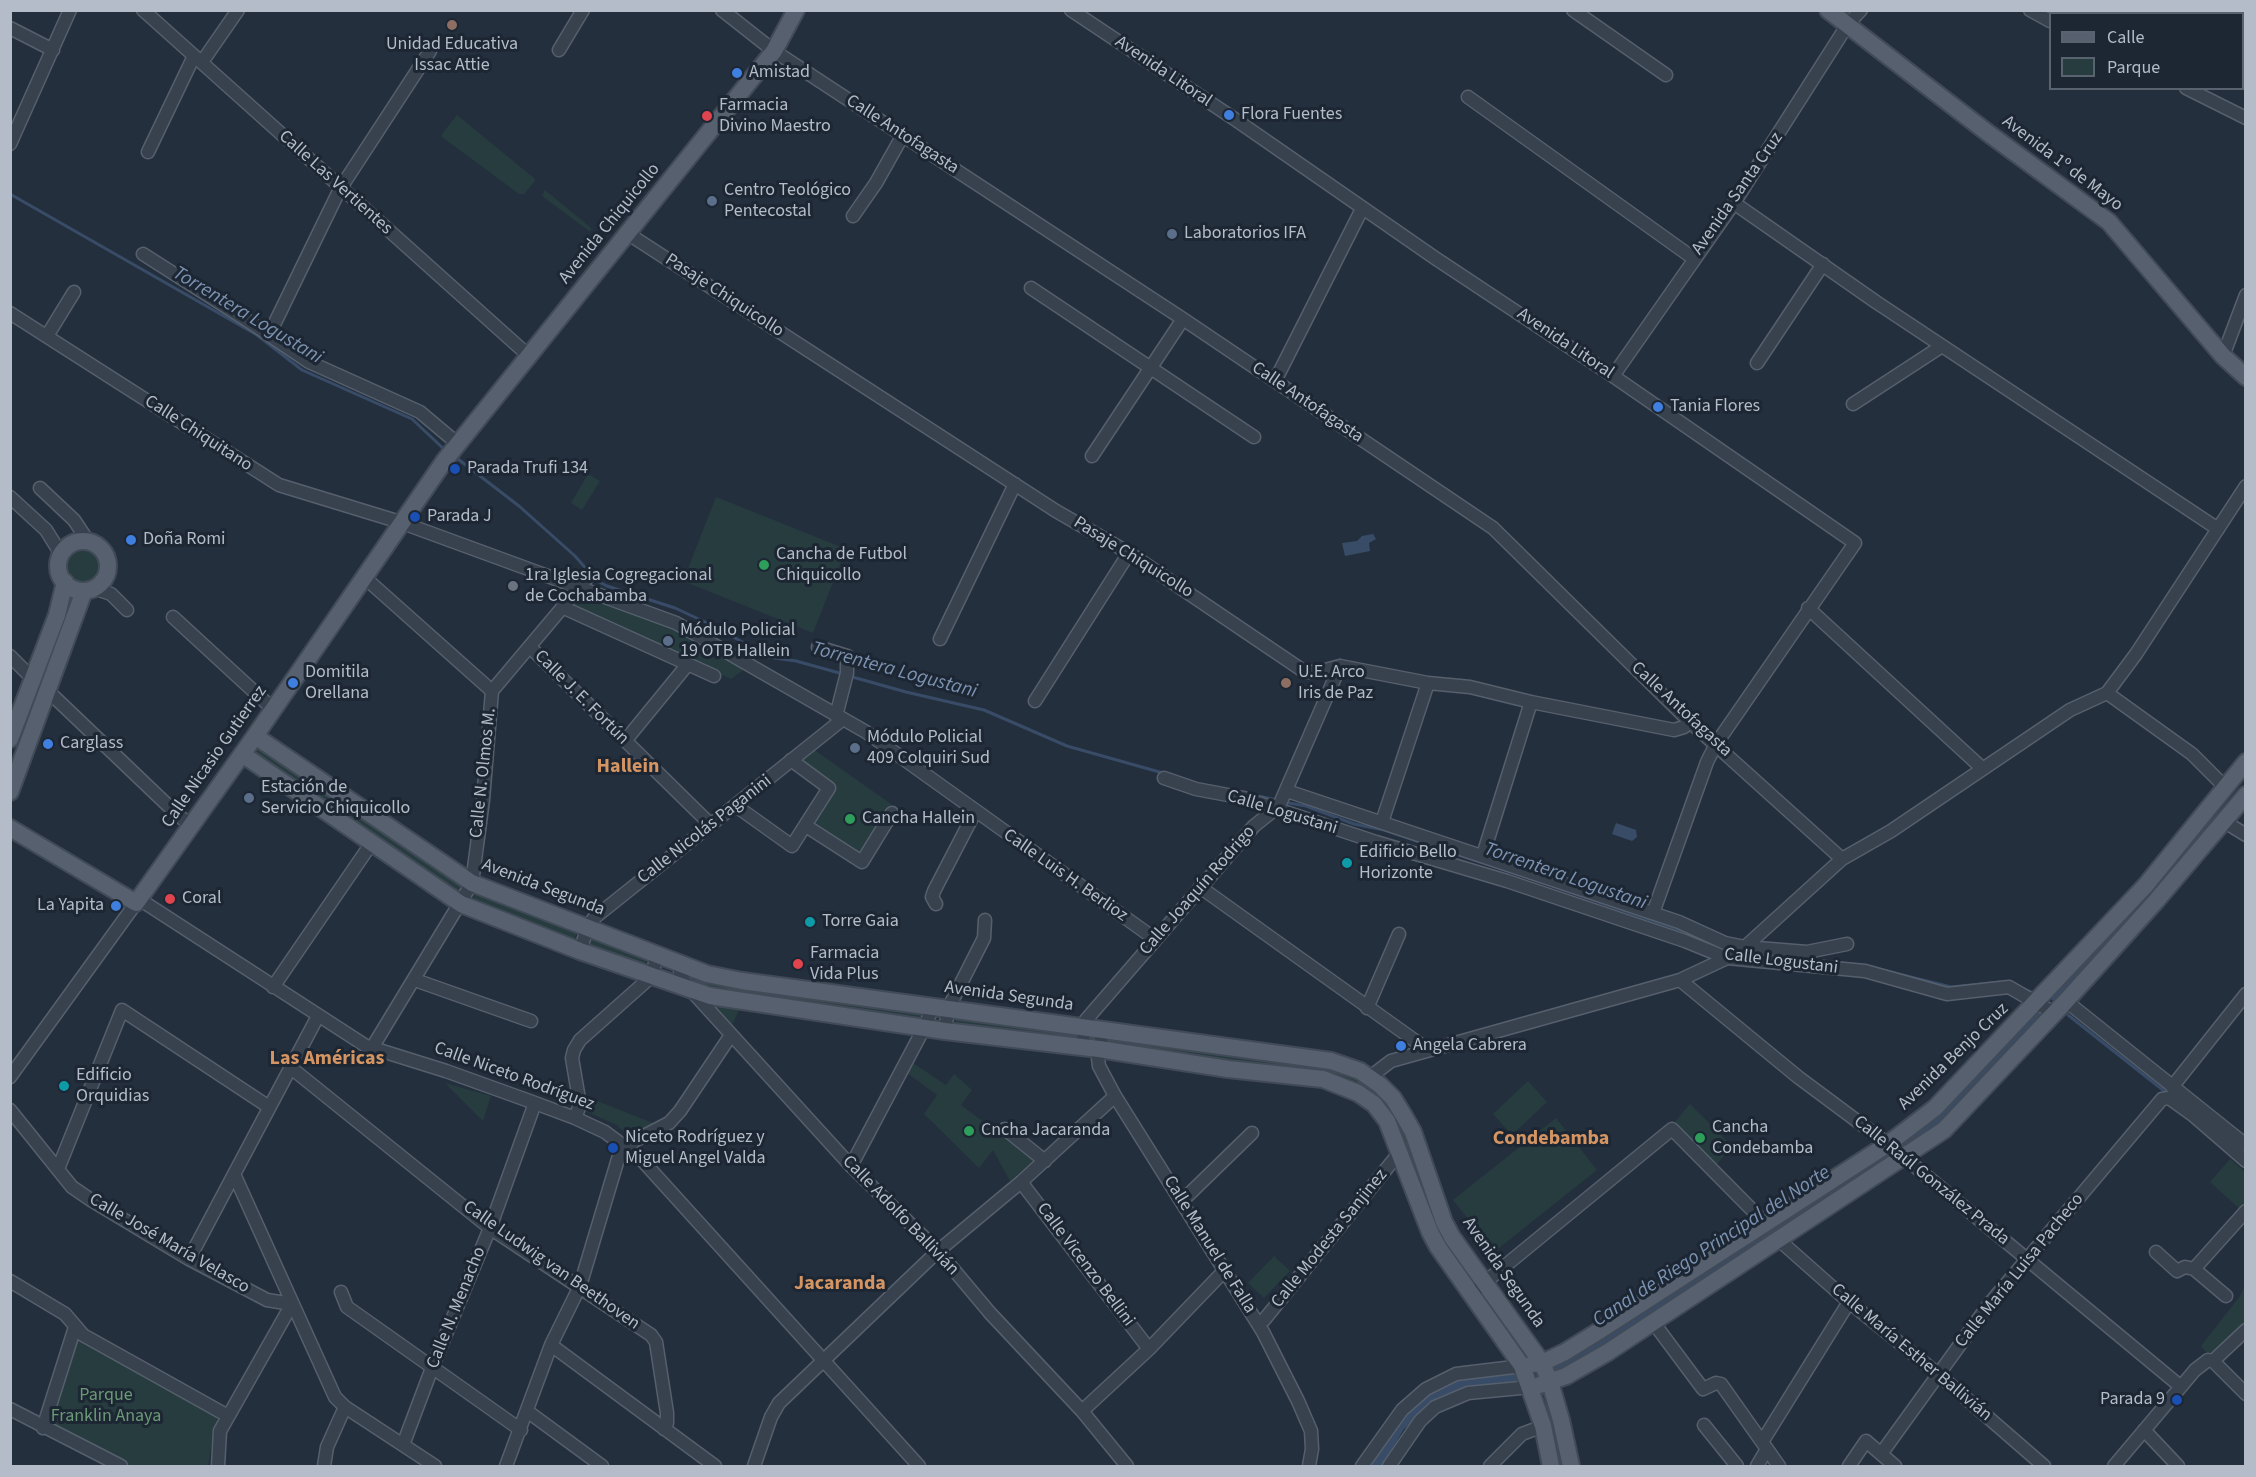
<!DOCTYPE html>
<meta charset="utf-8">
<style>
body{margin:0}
#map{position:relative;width:2256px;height:1477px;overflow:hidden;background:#242f3e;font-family:"Source Sans 3",sans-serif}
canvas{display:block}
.frame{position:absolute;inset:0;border:12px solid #b4bcc9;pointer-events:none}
.legend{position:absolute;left:2049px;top:12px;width:195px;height:78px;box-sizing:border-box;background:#1d2633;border:2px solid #59626f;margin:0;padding:8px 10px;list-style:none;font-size:18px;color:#b4bcc9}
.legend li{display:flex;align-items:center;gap:12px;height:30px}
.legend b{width:30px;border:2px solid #59626f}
</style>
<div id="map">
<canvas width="2256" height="1477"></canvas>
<div class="frame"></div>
<ul class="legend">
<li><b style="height:8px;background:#56606e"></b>Calle</li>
<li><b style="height:16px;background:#263c3f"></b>Parque</li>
</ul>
</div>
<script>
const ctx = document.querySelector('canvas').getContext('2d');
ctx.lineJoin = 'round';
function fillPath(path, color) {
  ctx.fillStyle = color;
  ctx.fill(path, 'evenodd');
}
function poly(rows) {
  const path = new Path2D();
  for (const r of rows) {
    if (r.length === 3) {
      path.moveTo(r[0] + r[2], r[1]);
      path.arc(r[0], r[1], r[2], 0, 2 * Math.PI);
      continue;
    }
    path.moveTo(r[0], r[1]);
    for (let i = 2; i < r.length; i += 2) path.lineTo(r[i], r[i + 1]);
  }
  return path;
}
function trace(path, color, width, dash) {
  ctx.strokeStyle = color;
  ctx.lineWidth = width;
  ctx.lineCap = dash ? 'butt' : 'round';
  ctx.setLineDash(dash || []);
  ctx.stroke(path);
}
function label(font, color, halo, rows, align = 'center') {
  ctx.font = font + ' "Source Sans 3",sans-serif';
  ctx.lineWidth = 6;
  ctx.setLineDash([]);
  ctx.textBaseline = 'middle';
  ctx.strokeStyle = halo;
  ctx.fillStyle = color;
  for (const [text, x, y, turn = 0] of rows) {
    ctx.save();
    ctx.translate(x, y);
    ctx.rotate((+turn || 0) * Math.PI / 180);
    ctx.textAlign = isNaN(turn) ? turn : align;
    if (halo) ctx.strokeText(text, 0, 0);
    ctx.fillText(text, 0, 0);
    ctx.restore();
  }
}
fillPath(poly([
 [457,115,534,178,535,181,524,194,519,194,442,137,442,134],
 [545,190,590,227,592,230,589,231,542,196],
 [588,474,600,481,582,510,571,503],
 [716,497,846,549,813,633,683,581],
 [84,565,20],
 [579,593,670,624,691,638,696,638,747,667,731,679,573,608,571,604],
 [257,745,463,886,458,895,251,753],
 [813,749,891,804,863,851,854,852,815,826,814,823,832,791,800,760],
 [476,892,578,930,574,940,472,902],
 [592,935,647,956,644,966,588,946],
 [696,974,925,1012,921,1020,742,995,692,984],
 [709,1003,741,1006,731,1027],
 [956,1018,1069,1033,1068,1040,955,1025],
 [1115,1038,1323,1065,1359,1079,1370,1087,1391,1107,1400,1120,1476,1280,1471,1284,1439,1238,1363,1088,1345,1079,1317,1070,1229,1062,1112,1043],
 [913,1063,946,1085,954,1074,972,1090,961,1105,1034,1160,1010,1181,993,1150,979,1168,924,1114,937,1095,907,1073],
 [1528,1081,1547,1102,1512,1135,1493,1114],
 [445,1083,491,1096,483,1121],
 [582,1095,658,1125,631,1135,626,1134,617,1125,585,1111],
 [1690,1104,1732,1146,1714,1168,1673,1124],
 [1556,1118,1597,1170,1494,1252,1453,1200],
 [2230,1159,2245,1172,2245,1206,2242,1211,2210,1182],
 [1274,1256,1290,1271,1264,1298,1248,1283],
 [2245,1286,2245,1324,2218,1350,2207,1353,2201,1346,2240,1296],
 [79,1339,215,1416,218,1421,213,1437,208,1466,134,1466,121,1463,51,1427,50,1421,77,1340]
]), '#263c3f');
fillPath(poly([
 [1373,534,1376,539,1369,543,1370,551,1345,556,1342,543,1357,541,1362,536],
 [1616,823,1636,830,1637,837,1632,841,1612,834]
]), '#394c67');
trace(poly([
 [10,194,257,335,302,370,412,419,446,451],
 [454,456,519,506,575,556,597,581,607,586,675,608,718,628,768,657,796,661,843,674],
 [849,676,906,692,984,710,1067,746,1163,773],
 [1248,794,1277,800],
 [1283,802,1306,806,1354,824,1384,830,1543,883,1686,932,1725,950],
 [1817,961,1843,963],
 [1867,966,1951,987,2001,982],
 [2011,983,2031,992],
 [2068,1015,2168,1094]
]), '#394c67', 3);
trace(poly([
 [2056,997,2139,903],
 [1901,1146,1930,1129,2038,1017],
 [1555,1370,1888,1155],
 [1376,1466,1400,1426,1434,1394,1459,1384,1513,1378]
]), '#394c67', 10);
const minor = poly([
 [143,10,529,356],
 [722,10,774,51,1183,319,1493,528,1690,722,1842,859],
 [1071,10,1236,120,1435,258,1613,376,1855,543,1716,744,1707,762,1653,913],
 [1573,10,1666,75],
 [2030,10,2050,21],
 [10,28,53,50],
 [559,50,583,10],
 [202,62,238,10],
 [2186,88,2246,118],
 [1468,97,1693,258],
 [10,144,70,10],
 [148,152,194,56],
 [1734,203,1876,302,2218,529],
 [853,216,876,183,903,135],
 [627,233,1056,511,1129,553,1305,672,1318,672,1340,666,1428,683,1470,687,1531,702,1674,730,1684,727,1690,722],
 [143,254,256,326,309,362,420,412,458,444],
 [1031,288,1254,437],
 [10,313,279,485,400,522,676,623,866,732,1155,939],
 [269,335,340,189,430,51],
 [47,336,74,292],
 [2223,356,2246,295],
 [1757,363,1823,264],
 [1613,376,1734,203,1848,24,1861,10],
 [1275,381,1362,209],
 [1853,404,1942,346],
 [1092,456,1183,319],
 [40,488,74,520,88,541],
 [10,497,46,530,61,554],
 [364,577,492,691],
 [93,588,111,594,127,610],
 [562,607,714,676],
 [1808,608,1983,769],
 [173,617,273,709],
 [940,639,1015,484],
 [530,647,710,824],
 [818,647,847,656,847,673,836,716],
 [10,656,33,679],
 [48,691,180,817,192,825],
 [2107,693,2192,754,2225,787],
 [1035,701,1129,553],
 [625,741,688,664],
 [1164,778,1196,789,1244,798,1376,842,1507,881,1685,941,1727,958,1865,971,1947,994,2009,987,2054,1013],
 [1287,791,1679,922,1725,943,1745,947,1807,952,1847,944],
 [736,806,792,846,829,788,791,760],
 [1382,822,1428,683],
 [2225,822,2246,835],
 [806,826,862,862,892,813],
 [1483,855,1531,702],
 [1200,887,1428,1050],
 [139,899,366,1046,446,1071,535,1103,575,1118,605,1132,641,1159,919,1466],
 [936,904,932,897,934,891,975,812],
 [580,951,588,926,594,918,843,719],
 [681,963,680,974,688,987,851,1166,938,1251,990,1313,1082,1411,1127,1466],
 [415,980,531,1021],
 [1680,980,1798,1077,1888,1144,2180,1386],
 [273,987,371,844],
 [2066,1001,2246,1145],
 [1367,1008,1399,934],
 [1103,1029,1098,1058,1099,1066,1115,1096,1263,1332,1298,1401,1311,1431,1312,1449,1309,1466],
 [945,1031,948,1009,984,938,985,920],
 [1082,1047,1086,1020,1092,1013,1254,826,1279,806,1340,666],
 [372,1048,472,883,483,800,492,691,588,577],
 [290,1067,490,1228,651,1335,656,1342,667,1413,667,1423,664,1429],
 [10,1077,136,903],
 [1370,1077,1391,1061,1680,980,1727,958,1745,947,1842,859,1891,831,2070,710,2107,693,2136,654,2246,486],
 [2172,1087,2246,994],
 [10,1110,72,1187,91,1200,189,1259,267,1300,292,1304],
 [575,1118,580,1105,572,1058,574,1050,580,1040,652,976,657,954],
 [1005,1129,1045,1161],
 [851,1166,924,1028,933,1007],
 [58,1169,122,1010,269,1107],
 [234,1174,335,1397,345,1407,435,1466],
 [1021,1182,1149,1349],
 [1182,1201,1252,1133],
 [1779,1240,1849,1302,1938,1374,2044,1466],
 [2156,1252,2177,1271,2185,1267,2194,1269,2226,1296],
 [189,1259,318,1016],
 [2194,1269,2246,1211],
 [10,1281,65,1314,83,1335,228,1416],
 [1478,1288,1672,1129,1766,1224],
 [341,1292,347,1307,521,1430],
 [1653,1322,1703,1389,1716,1383,1721,1384,1779,1466],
 [1258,1323,1264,1320,1400,1152],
 [551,1345,715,1466],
 [2213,1361,2246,1394],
 [10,1409,121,1466],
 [527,1411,602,1466],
 [1082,1411,1149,1349,1225,1270],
 [1704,1425,1737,1466],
 [43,1428,75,1327],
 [2144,1430,2178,1466],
 [1762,1442,1849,1302],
 [403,1445,432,1368,490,1228,535,1103],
 [1881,1454,1990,1303,2162,1099,2169,1098,2194,1116,2246,1161],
 [218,1466,220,1431,292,1304],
 [324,1466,327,1447,345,1407],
 [506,1466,551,1345,580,1286,618,1159,634,1141,669,1123,680,1111,731,1035],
 [754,1466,771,1417,779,1403,938,1251,1021,1182,1115,1096],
 [1362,1466,1402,1410,1426,1389,1456,1374,1522,1366],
 [1389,1466,1420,1421,1435,1407,1468,1393,1531,1387],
 [1490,1466,1522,1434,1543,1426],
 [1757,1466,1767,1449],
 [1849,1466,1866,1441,1895,1466],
 [2114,1466,2195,1370,2208,1360,2213,1361,2246,1330]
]);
const major = poly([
 [1828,10,1988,133,2109,222,2223,356,2246,377],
 [83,566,25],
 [255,736,472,883,707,974,742,981,1331,1061,1360,1071,1380,1085,1393,1098,1404,1116,1413,1132,1444,1222,1452,1237,1542,1363,1550,1382,1561,1420,1571,1466],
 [10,739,57,615,65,582],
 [242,754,461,904,580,951,710,996,945,1031,1099,1049,1228,1069,1323,1079,1358,1093,1374,1104,1387,1121,1430,1232,1438,1247,1522,1366,1543,1426,1551,1466],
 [10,792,84,591],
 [10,828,136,903,255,736,445,460,774,51,796,10],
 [1532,1364,1542,1363,1565,1352,1599,1331,1888,1144,1935,1108,2146,885,2246,762],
 [1540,1385,1566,1376,1608,1352,1944,1130,2066,1001,2156,901,2246,795]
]);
trace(minor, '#565f6c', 15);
trace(major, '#414a57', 20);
trace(minor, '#38414e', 12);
trace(major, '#56606e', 16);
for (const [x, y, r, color] of [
 [452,25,6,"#8d6e63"],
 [737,73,6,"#3f7fe0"],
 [1229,115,6,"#3f7fe0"],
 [707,116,6,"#e0444e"],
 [712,201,6,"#5c6f8a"],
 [1172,234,6,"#5c6f8a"],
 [1658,407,6,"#3f7fe0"],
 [455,469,6,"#1a4fb4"],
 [415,517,6,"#1a4fb4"],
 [131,540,6,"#3f7fe0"],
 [764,565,6,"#2e9e5b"],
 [513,586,6,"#6b7280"],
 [668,641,6,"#5c6f8a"],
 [293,683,6,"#3f7fe0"],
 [1286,683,6,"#8d6e63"],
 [48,744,6,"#3f7fe0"],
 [855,748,6,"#5c6f8a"],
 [249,798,6,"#5c6f8a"],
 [850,819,6,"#2e9e5b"],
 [1347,863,6,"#0f9aa8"],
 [170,899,6,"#e0444e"],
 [116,906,6,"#3f7fe0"],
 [810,922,6,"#0f9aa8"],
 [798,964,6,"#e0444e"],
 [1401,1046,6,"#3f7fe0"],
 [64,1086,6,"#0f9aa8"],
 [969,1131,6,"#2e9e5b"],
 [1700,1138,6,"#2e9e5b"],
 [613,1148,6,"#1a4fb4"],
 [2177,1400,6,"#1a4fb4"]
]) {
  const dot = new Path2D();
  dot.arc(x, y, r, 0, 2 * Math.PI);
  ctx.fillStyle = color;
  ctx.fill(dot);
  trace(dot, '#1d2633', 2);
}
label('18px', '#b4bcc9', '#1d2633', [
 ["Unidad Educativa",452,45,"center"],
 ["Issac Attie",452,66,"center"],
 ["Amistad",749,73],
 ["Farmacia",719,106],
 ["Divino Maestro",719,127],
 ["Flora Fuentes",1241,115],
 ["Centro Teológico",724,191],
 ["Pentecostal",724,212],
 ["Laboratorios IFA",1184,234],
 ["Tania Flores",1670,407],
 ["Parada Trufi 134",467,469],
 ["Parada J",427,517],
 ["Doña Romi",143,540],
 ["Cancha de Futbol",776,555],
 ["Chiquicollo",776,576],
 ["1ra Iglesia Cogregacional",525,576],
 ["de Cochabamba",525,597],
 ["Módulo Policial",680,631],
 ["19 OTB Hallein",680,652],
 ["Domitila",305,673],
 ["Orellana",305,694],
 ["U.E. Arco",1298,673],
 ["Iris de Paz",1298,694],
 ["Módulo Policial",867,738],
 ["409 Colquiri Sud",867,759],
 ["Carglass",60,744],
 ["Estación de",261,788],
 ["Servicio Chiquicollo",261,809],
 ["Cancha Hallein",862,819],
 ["Edificio Bello",1359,853],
 ["Horizonte",1359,874],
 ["Coral",182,899],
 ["La Yapita",104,906,"right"],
 ["Torre Gaia",822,922],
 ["Farmacia",810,954],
 ["Vida Plus",810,975],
 ["Angela Cabrera",1413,1046],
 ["Edificio",76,1076],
 ["Orquidias",76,1097],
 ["Cancha",1712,1128],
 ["Condebamba",1712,1149],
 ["Cncha Jacaranda",981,1131],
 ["Niceto Rodríguez y",625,1138],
 ["Miguel Angel Valda",625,1159],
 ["Parada 9",2165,1400,"right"]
], 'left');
label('18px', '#b4bcc9', '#1d2633', [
 ["Avenida Litoral",1163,72,34],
 ["Calle Antofagasta",902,135,33],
 ["Avenida 1º de Mayo",2062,164,37],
 ["Calle Las Vertientes",335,183,42],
 ["Avenida Santa Cruz",1738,194,-55],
 ["Avenida Chiquicollo",610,224,-51],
 ["Pasaje Chiquicollo",724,296,33],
 ["Avenida Litoral",1565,344,34],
 ["Calle Antofagasta",1307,403,34],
 ["Calle Chiquitano",198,434,33],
 ["Pasaje Chiquicollo",1133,558,32],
 ["Calle J. E. Fortún",581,698,45],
 ["Calle Antofagasta",1681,710,43],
 ["Calle Nicasio Gutierrez",215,757,-55],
 ["Calle N. Olmos M.",484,773,-84],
 ["Calle Logustani",1282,813,17],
 ["Calle Nicolás Paganini",705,830,-38],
 ["Calle Luis H. Berlioz",1065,876,35],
 ["Avenida Segunda",543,888,21],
 ["Calle Joaquín Rodrigo",1198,891,-49],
 ["Calle Logustani",1781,962,7],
 ["Avenida Segunda",1009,997,8],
 ["Avenida Benjo Cruz",1954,1057,-44],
 ["Calle Niceto Rodríguez",514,1077,20],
 ["Calle Raúl González Prada",1931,1181,39],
 ["Calle Adolfo Ballivián",900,1216,46],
 ["Calle Modesta Sanjinez",1330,1239,-51],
 ["Calle José María Velasco",169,1244,30],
 ["Calle Manuel de Falla",1209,1245,58],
 ["Calle Vicenzo Bellini",1085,1265,53],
 ["Calle Ludwig van Beethoven",551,1266,35],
 ["Calle María Luisa Pacheco",2020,1271,-51],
 ["Avenida Segunda",1503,1273,55],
 ["Calle N. Menacho",457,1308,-68],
 ["Calle María Esther Ballivián",1911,1353,40]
]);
label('18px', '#6b9a76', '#1d2633', [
 ["Parque",106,1396],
 ["Franklin Anaya",106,1417]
]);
label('italic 20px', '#7c92b1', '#1d2633', [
 ["Torrentera Logustani",247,316,31],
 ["Torrentera Logustani",894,671,15],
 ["Torrentera Logustani",1565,877,19],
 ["Canal de Riego Principal del Norte",1712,1247,-33]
]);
label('bold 20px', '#d59563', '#1d2633', [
 ["Hallein",628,768],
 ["Las Américas",327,1060],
 ["Condebamba",1551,1140],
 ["Jacaranda",840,1285]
]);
</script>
